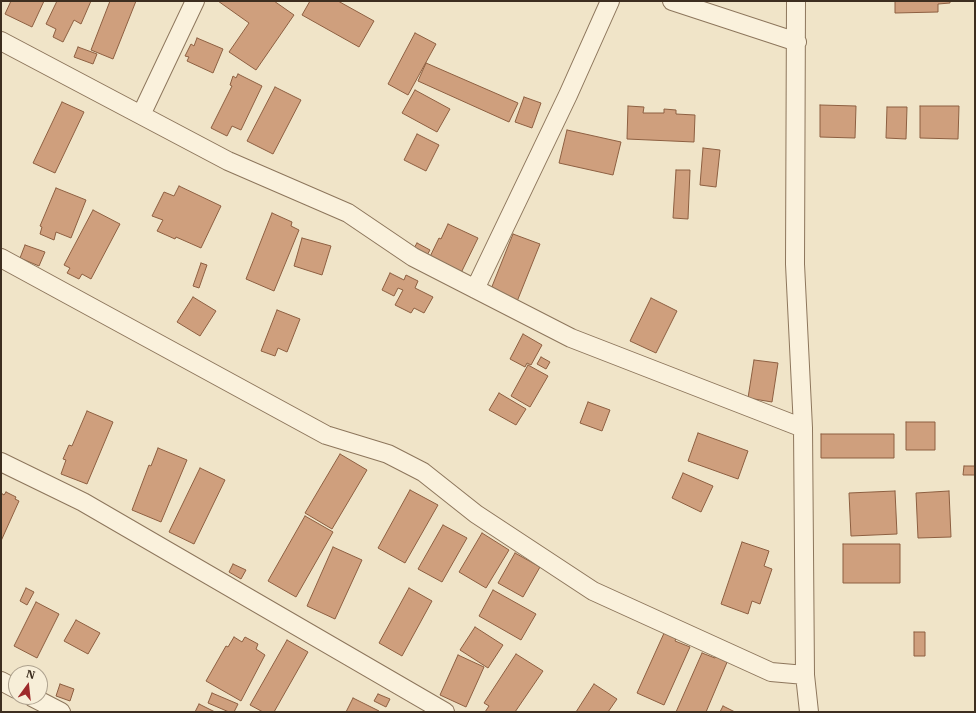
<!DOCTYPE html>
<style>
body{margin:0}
#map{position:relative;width:976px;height:713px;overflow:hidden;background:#f0e4c8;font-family:"IBM Plex Serif",serif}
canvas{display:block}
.frame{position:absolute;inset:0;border:2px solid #3d2e20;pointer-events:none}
.north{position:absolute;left:8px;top:665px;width:40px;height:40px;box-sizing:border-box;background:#f7eed8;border:1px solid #ada18e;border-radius:50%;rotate:15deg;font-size:11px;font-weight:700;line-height:16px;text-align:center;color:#3d2e20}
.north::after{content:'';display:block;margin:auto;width:14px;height:18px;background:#9e2a2b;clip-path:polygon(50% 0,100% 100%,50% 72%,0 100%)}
</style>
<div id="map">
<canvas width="976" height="713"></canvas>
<div class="frame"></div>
<div class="north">N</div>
</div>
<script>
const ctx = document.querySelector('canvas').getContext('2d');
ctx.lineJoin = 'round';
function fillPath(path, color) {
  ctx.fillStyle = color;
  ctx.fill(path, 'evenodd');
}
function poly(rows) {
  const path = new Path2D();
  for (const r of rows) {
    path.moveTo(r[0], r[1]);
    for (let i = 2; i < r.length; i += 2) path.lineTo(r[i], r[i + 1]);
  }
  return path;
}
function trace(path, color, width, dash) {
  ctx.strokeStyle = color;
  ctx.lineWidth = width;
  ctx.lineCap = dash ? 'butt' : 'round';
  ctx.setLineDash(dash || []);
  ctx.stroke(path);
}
const building = poly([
 [11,1,44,1,32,27,5,14,11,1],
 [57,1,91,1,81,24,74,20,63,42,53,37,56,29,46,24,57,1],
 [110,1,136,1,113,59,91,50,110,1],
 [218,1,274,1,294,15,256,70,229,52,249,23,218,1],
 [310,1,338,1,374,21,359,47,302,15,310,1],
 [895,1,950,1,950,3,938,4,938,12,895,13,895,1],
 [415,33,436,44,408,95,388,84,415,33],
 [197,38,223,49,213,73,187,61,189,57,185,56,191,44,194,46,197,38],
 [78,47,97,54,93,64,74,57,78,47],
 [426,63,518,103,509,122,418,81,426,63],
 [238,74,262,86,241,130,232,126,227,136,211,128,232,86,230,85,233,76,236,78,238,74],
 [275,87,301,100,273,154,247,141,275,87],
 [415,90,450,109,437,132,402,113,415,90],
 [524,97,541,103,532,128,515,122,524,97],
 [62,102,84,112,55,173,33,163,62,102],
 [820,105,856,106,855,138,820,137,820,105],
 [628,106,644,107,643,113,664,113,664,109,676,110,676,114,695,115,694,142,627,139,628,106],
 [920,106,959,106,958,139,920,138,920,106],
 [887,107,907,107,906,139,886,138,887,107],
 [567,130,621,142,613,175,559,163,567,130],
 [417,134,439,145,426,171,404,160,417,134],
 [703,148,720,150,716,187,700,185,703,148],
 [676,170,690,170,688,219,673,218,676,170],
 [179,186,221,206,201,248,176,237,175,239,157,231,163,220,152,216,164,192,174,196,179,186],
 [56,188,86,200,71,238,56,232,54,240,40,234,42,227,40,226,56,188],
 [93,210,120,224,91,279,82,274,79,279,67,273,70,268,64,265,93,210],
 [272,213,292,222,291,226,299,230,274,291,246,279,272,213],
 [448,224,478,238,460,275,426,265,439,238,441,239,448,224],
 [513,234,540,244,516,304,489,294,513,234],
 [302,238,331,246,322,275,294,266,302,238],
 [417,243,430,250,423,262,410,255,417,243],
 [25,245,45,252,39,266,20,258,25,245],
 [201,263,207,265,199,288,193,286,201,263],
 [390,273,404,280,406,275,418,281,415,288,433,297,424,313,414,308,411,313,395,305,403,290,398,288,394,296,382,290,390,273],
 [193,297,216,311,200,336,177,322,193,297],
 [651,298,677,311,656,353,630,341,651,298],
 [277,310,300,319,287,352,278,348,275,356,261,351,277,310],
 [523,334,542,345,531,365,527,363,525,367,510,359,523,334],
 [541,357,550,362,546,369,537,364,541,357],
 [754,360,778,363,772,402,748,398,754,360],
 [528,365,548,376,530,407,511,396,528,365],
 [499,393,526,409,516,425,489,410,499,393],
 [588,402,610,410,602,431,580,423,588,402],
 [87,411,113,422,87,484,61,474,66,460,63,459,69,445,72,446,87,411],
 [906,422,935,422,935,450,906,450,906,422],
 [698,433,748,451,738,479,688,461,698,433],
 [821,434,894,434,894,458,821,458,821,434],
 [158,448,187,460,161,522,132,510,149,465,151,466,158,448],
 [340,454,367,470,332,529,305,513,340,454],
 [964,466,975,466,975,475,963,475,964,466],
 [200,468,225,480,194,544,169,532,200,468],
 [683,473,713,486,701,512,672,498,683,473],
 [410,490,438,505,405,563,378,548,410,490],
 [895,491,897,534,851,536,849,493,895,491],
 [949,491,951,537,918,538,916,493,949,491],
 [6,492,16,497,15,499,19,501,1,541,1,493,4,495,6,492],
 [305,516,333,532,296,597,268,581,305,516],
 [443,525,467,538,442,582,418,569,443,525],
 [482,533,509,550,486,588,459,572,482,533],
 [742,542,769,551,764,566,772,569,760,604,752,601,748,614,721,604,742,542],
 [843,544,900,544,900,583,843,583,843,544],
 [333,547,362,560,335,619,307,606,333,547],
 [515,553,540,567,523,597,498,583,515,553],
 [233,564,246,570,241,579,229,572,233,564],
 [26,588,34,592,27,605,20,601,26,588],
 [409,588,432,601,402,656,379,643,409,588],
 [493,590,536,614,521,640,479,616,493,590],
 [36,602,59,614,37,658,14,646,36,602],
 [76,620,100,633,88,654,64,641,76,620],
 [475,627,503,645,488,668,460,650,475,627],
 [665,631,677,636,675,641,690,647,664,705,637,693,665,631],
 [914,632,925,632,925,656,914,656,914,632],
 [234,637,242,642,245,637,258,644,256,649,265,655,241,701,206,681,226,646,228,647,234,637],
 [287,640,308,652,274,712,263,712,250,705,287,640],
 [702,653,715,658,717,655,728,660,706,712,676,712,702,653],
 [516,654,543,671,515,712,485,712,489,706,484,703,516,654],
 [458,655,484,667,466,707,440,695,458,655],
 [60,684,74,689,70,701,56,696,60,684],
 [594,684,617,699,608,712,576,712,594,684],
 [212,693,238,704,234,712,229,712,208,703,212,693],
 [378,694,390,699,386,707,374,701,378,694],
 [353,698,379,711,378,712,346,712,353,698],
 [199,704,215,712,195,712,199,704],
 [723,706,735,712,720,712,723,706]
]);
fillPath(building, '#cf9f7d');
trace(building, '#8d5f41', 1);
const minor = poly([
 [672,1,797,42],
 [796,1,795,264,803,428,805,675,809,712],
 [1,41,228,161,348,213,413,257,571,338,803,428],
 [141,115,195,1],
 [1,258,326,435,388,454,423,472,476,514,593,591,771,672,805,675],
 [475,289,568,95,610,1],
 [1,462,83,502,445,712],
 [1,681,16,689],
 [32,697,61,712]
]);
trace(minor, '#8d765c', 20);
trace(minor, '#faf1dc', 18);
</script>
